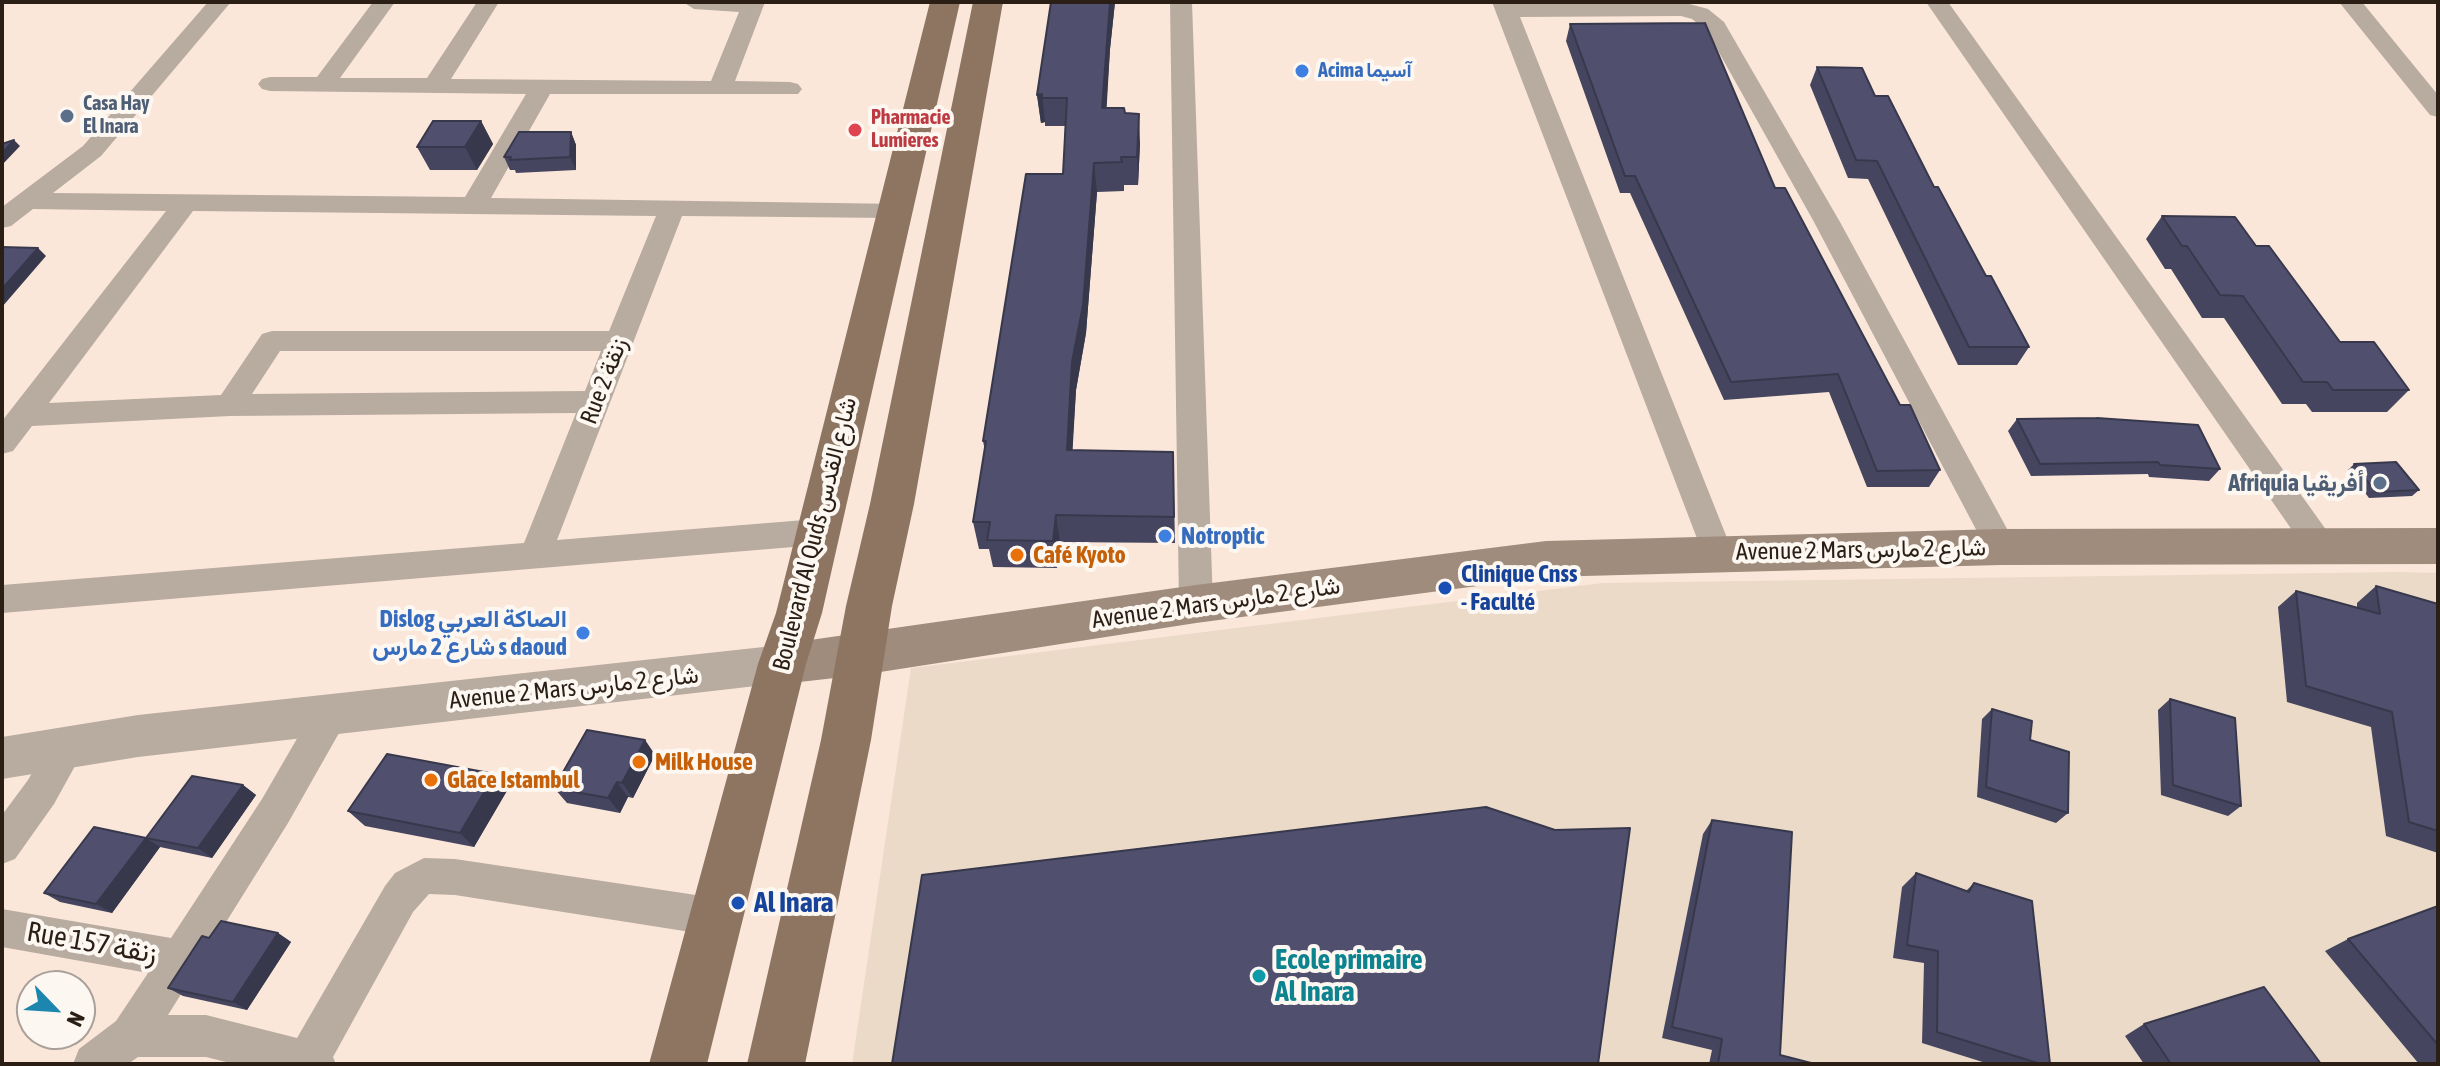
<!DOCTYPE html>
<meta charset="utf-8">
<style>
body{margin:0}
#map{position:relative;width:2440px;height:1066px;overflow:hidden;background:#fbe7d9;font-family:"Asap Condensed",sans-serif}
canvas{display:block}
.frame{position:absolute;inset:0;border:4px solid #2a1e15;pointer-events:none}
.north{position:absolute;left:16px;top:970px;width:80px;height:80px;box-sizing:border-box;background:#fdf7f2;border:2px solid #a9a09a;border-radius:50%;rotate:115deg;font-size:22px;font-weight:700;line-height:32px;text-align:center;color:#2a1e15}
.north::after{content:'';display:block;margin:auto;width:28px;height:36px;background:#1c86ae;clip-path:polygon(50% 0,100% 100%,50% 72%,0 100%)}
</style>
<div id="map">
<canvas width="2440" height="1066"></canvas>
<div class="frame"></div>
<div class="north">N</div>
</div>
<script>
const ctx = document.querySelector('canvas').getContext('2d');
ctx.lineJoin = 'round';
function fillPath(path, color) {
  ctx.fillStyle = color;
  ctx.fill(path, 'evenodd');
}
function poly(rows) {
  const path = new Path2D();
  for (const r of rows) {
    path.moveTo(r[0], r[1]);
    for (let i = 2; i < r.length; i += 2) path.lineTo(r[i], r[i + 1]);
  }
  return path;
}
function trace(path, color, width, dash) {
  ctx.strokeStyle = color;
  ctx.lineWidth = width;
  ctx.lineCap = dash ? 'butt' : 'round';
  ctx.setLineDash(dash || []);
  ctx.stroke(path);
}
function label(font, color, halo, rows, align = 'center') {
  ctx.font = font + ' "Asap Condensed",Vazirmatn,sans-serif';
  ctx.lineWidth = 8;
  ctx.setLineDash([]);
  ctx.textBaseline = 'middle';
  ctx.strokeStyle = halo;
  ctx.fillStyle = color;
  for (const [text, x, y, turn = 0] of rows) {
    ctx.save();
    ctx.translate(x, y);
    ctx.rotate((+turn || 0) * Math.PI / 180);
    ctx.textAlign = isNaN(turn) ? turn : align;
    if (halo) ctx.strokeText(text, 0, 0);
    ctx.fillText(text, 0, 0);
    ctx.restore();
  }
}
fillPath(poly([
 [2397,572,2438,573,2438,1064,852,1064,911,668,1603,583]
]), '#ebdac8');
fillPath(poly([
 [208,2,231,2,101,156,53,193,465,197,526,94,270,91,262,89,258,84,262,79,270,77,317,77,373,2,395,2,340,78,427,78,477,2,499,2,451,79,711,81,739,12,694,9,683,2,765,2,735,81,790,82,798,84,802,89,798,94,550,94,491,198,902,204,906,210,902,216,893,218,682,216,557,540,817,519,828,523,833,532,828,541,817,545,2,613,2,585,524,543,576,413,230,416,32,426,13,451,2,454,2,421,166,211,33,209,11,226,2,228,2,207,83,146,208,2],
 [193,211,656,216,609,331,272,331,262,334,221,395,49,403,193,211],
 [280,351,601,351,585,391,252,394,280,351],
 [1170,2,1192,2,1213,604,1208,614,1196,618,1184,614,1179,604,1170,2],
 [1492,2,1682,2,1708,9,1724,22,1840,222,2012,538,2017,547,2012,556,2001,560,1990,556,1814,222,1707,31,1692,19,1681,16,1520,17,1733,553,1728,562,1717,566,1706,562,1492,2],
 [1926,2,1948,2,2332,538,2337,547,2332,556,2321,560,2310,556,1926,2],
 [2339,2,2362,2,2438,95,2438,117,2430,115,2339,2],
 [330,700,343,704,348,715,343,726,288,823,168,1015,206,1015,297,1038,385,886,395,873,424,858,455,859,716,898,730,904,736,917,730,930,716,936,455,895,429,894,413,912,333,1057,336,1064,234,1064,206,1057,138,1057,128,1064,73,1064,79,1049,116,1021,148,973,2,947,2,909,171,938,262,799,317,704,330,700],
 [67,730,80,735,85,746,80,757,54,804,15,859,2,864,2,815,28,780,54,735,67,730]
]), '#b8aba0');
fillPath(poly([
 [782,645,798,650,805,664,798,678,782,683,138,757,2,779,2,737,138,715,782,645]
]), '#b8aba0');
fillPath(poly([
 [2438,528,2438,564,2001,565,1546,577,1196,623,861,675,782,684,765,678,758,664,765,650,782,644,1196,585,1546,541,2001,529,2438,528]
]), '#9f8c7c');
fillPath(poly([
 [930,2,960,2,822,613,806,664,707,1064,649,1064,758,664,776,613,930,2],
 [973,2,1003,2,914,504,892,606,871,740,805,1064,747,1064,821,740,846,606,870,504,973,2]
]), '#8d7562');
fillPath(poly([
 [1051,2,1115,2,1110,49,1106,108,1125,113,1140,143,1138,185,1124,185,1124,191,1097,192,1086,333,1076,390,1072,450,1173,452,1175,543,1060,542,1057,568,993,567,989,549,979,549,973,522,985,451,983,441,1063,174,1065,126,1045,126,1045,122,1041,123,1037,95],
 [1570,24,1775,188,1900,405,1940,470,1929,487,1867,487,1829,392,1724,400,1630,193,1620,193,1566,41],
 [1817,67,1875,96,1934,187,2029,347,2017,365,1958,365,1868,179,1848,178,1810,85],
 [481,121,493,144,477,170,430,170,417,147],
 [571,132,576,145,576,170,516,173,515,170,510,170,504,157],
 [2162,216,2256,246,2340,342,2409,390,2387,412,2312,412,2306,404,2282,404,2224,318,2202,318,2171,269,2165,269,2146,239],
 [2017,419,2220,469,2209,481,2149,477,2148,474,2031,476,2008,431],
 [2354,464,2419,490,2412,496,2369,498,2348,470],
 [2376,586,2438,604,2438,853,2386,836,2371,727,2287,702,2278,607,2296,591,2357,608,2357,603],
 [2170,699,2241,806,2228,816,2161,795,2158,710],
 [1992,709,2068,813,2056,823,1977,797,1982,719],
 [645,740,655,755,633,798,628,797,620,813,567,803,554,788],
 [495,774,508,789,474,847,365,826,348,811],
 [243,785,256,795,212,858,160,847,112,913,60,902,44,893],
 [1712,820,1780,1055,1815,1064,1709,1064,1712,1050,1662,1038,1703,834],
 [1916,873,1966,891,1974,883,2050,1064,1989,1064,1922,1043,1924,963,1893,958,1902,887],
 [2438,906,2438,1064,2419,1064,2325,951,2348,939],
 [278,933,291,942,247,1010,183,996,168,988],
 [2144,1024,2321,1064,2144,1064,2125,1036]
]), '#45455f');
fillPath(poly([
 [1110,2,1115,2,1110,49,1105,136,1102,108],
 [1042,94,1045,122,1041,123,1037,95],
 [1139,114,1140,143,1138,185,1137,157],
 [481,121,493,144,477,170,465,147],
 [571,132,576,145,576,170,570,157],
 [14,140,20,146,2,165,2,153],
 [1094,163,1097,192,1086,333,1076,390,1071,478,1067,450,1072,362],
 [38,248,46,256,2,307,2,289],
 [1056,515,1060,542,1057,568,1053,541],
 [645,740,655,755,633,798,622,783],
 [495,774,508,789,474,847,460,833],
 [617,782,628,797,620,813,608,798],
 [243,785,256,795,212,858,198,848],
 [146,838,160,847,112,913,96,904],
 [278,933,291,942,247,1010,233,1002]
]), '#38384d');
const building = poly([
 [1051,2,1110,2,1102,108,1124,108,1125,113,1139,114,1137,157,1121,157,1122,162,1094,163,1083,305,1072,362,1067,450,1173,452,1174,517,1056,515,1053,541,987,540,990,522,973,522,986,441,983,441,1026,174,1063,174,1067,98,1042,98,1042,94,1037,95,1051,2],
 [1705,23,1775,188,1785,188,1900,405,1910,405,1940,470,1877,471,1838,374,1731,382,1635,176,1625,176,1570,24,1705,23],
 [1817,67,1862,68,1875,96,1888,96,1934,187,1938,187,1986,276,1991,276,2029,347,1969,347,1877,161,1856,160,1817,67],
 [433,121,481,121,465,147,417,147,433,121],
 [519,132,571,132,570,157,510,160,511,157,504,157,519,132],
 [14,140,2,153,2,144,14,140],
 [2162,216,2235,217,2256,246,2269,246,2340,342,2374,342,2409,390,2333,390,2327,382,2303,382,2243,296,2220,295,2187,246,2182,246,2162,216],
 [2,247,38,248,2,289,2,247],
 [2097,418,2198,425,2220,469,2160,465,2158,462,2040,464,2017,419,2097,418],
 [2396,462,2419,490,2376,492,2354,464,2396,462],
 [2376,586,2438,604,2438,831,2409,822,2392,712,2306,686,2296,591,2380,614,2376,586],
 [2170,699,2235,718,2241,806,2173,785,2170,699],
 [1992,709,2032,721,2030,740,2069,752,2068,813,1986,787,1992,709],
 [587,730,645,740,622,783,617,782,608,798,554,788,587,730],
 [387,754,495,774,460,833,348,811,387,754],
 [192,776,243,785,198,848,146,838,192,776],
 [1486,807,1555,830,1630,828,1598,1064,892,1064,922,875,1486,807],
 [1712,820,1792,832,1780,1055,1815,1064,1718,1064,1722,1039,1672,1027,1712,820],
 [94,827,146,838,96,904,44,893,94,827],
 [1916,873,1969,892,1974,883,2032,901,2050,1064,2041,1064,1937,1032,1938,951,1907,945,1916,873],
 [2438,906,2438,1045,2348,939,2438,906],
 [221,921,278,933,233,1002,168,988,202,936,209,938,221,921],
 [2264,987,2321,1064,2171,1064,2144,1024,2264,987]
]);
fillPath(building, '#50506e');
trace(building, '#38384d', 2);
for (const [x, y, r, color] of [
 [1302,71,8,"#3f7fe0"],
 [67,116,8,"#5c6f8a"],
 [855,130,8,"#e0444e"],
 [2380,483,8,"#5c6f8a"],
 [1165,536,8,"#3f7fe0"],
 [1017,555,8,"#e8710a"],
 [1445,588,8,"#1a4fb4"],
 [583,633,8,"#3f7fe0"],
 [639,762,8,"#e8710a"],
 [431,780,8,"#e8710a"],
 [738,903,8,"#1a4fb4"],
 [1259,976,8,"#0f9aa8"]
]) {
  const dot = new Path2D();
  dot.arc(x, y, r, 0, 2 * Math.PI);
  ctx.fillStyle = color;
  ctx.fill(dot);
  trace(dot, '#fdf7f2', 3);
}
label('bold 20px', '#366cbe', '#fdf7f2', [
 ["Acima آسيما",1318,71]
], 'left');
label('bold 20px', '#4e5e75', '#fdf7f2', [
 ["Casa Hay",83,104],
 ["El Inara",83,127]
], 'left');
label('bold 20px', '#be3a42', '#fdf7f2', [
 ["Pharmacie",871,118],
 ["Lumieres",871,141]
], 'left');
label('24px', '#2a1e15', '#fdf7f2', [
 ["Rue 2 زنقة",604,381,-69],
 ["Boulevard Al Quds شارع القدس",815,534,-76],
 ["Avenue 2 Mars شارع 2 مارس",1861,550,-1],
 ["Avenue 2 Mars شارع 2 مارس",1216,603,-8],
 ["Avenue 2 Mars شارع 2 مارس",574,688,-6]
]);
label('bold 24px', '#4e5e75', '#fdf7f2', [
 ["Afriquia أفريقيا",2364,483]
], 'right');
label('bold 24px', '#366cbe', '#fdf7f2', [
 ["Notroptic",1181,536],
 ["Dislog الصاكة العربي",567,619,"right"],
 ["شارع 2 مارس s daoud",567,647,"right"]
], 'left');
label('bold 24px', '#c56008', '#fdf7f2', [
 ["Café Kyoto",1033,555],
 ["Milk House",655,762],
 ["Glace Istambul",447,780]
], 'left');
label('bold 24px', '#164399', '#fdf7f2', [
 ["Clinique Cnss",1461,574],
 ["- Faculté",1461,602]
], 'left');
label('bold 28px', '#164399', '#fdf7f2', [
 ["Al Inara",754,903]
], 'left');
label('28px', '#2a1e15', '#fdf7f2', [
 ["Rue 157 زنقة",92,943,10]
]);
label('bold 28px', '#0d838f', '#fdf7f2', [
 ["Ecole primaire",1275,960],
 ["Al Inara",1275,992]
], 'left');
</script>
